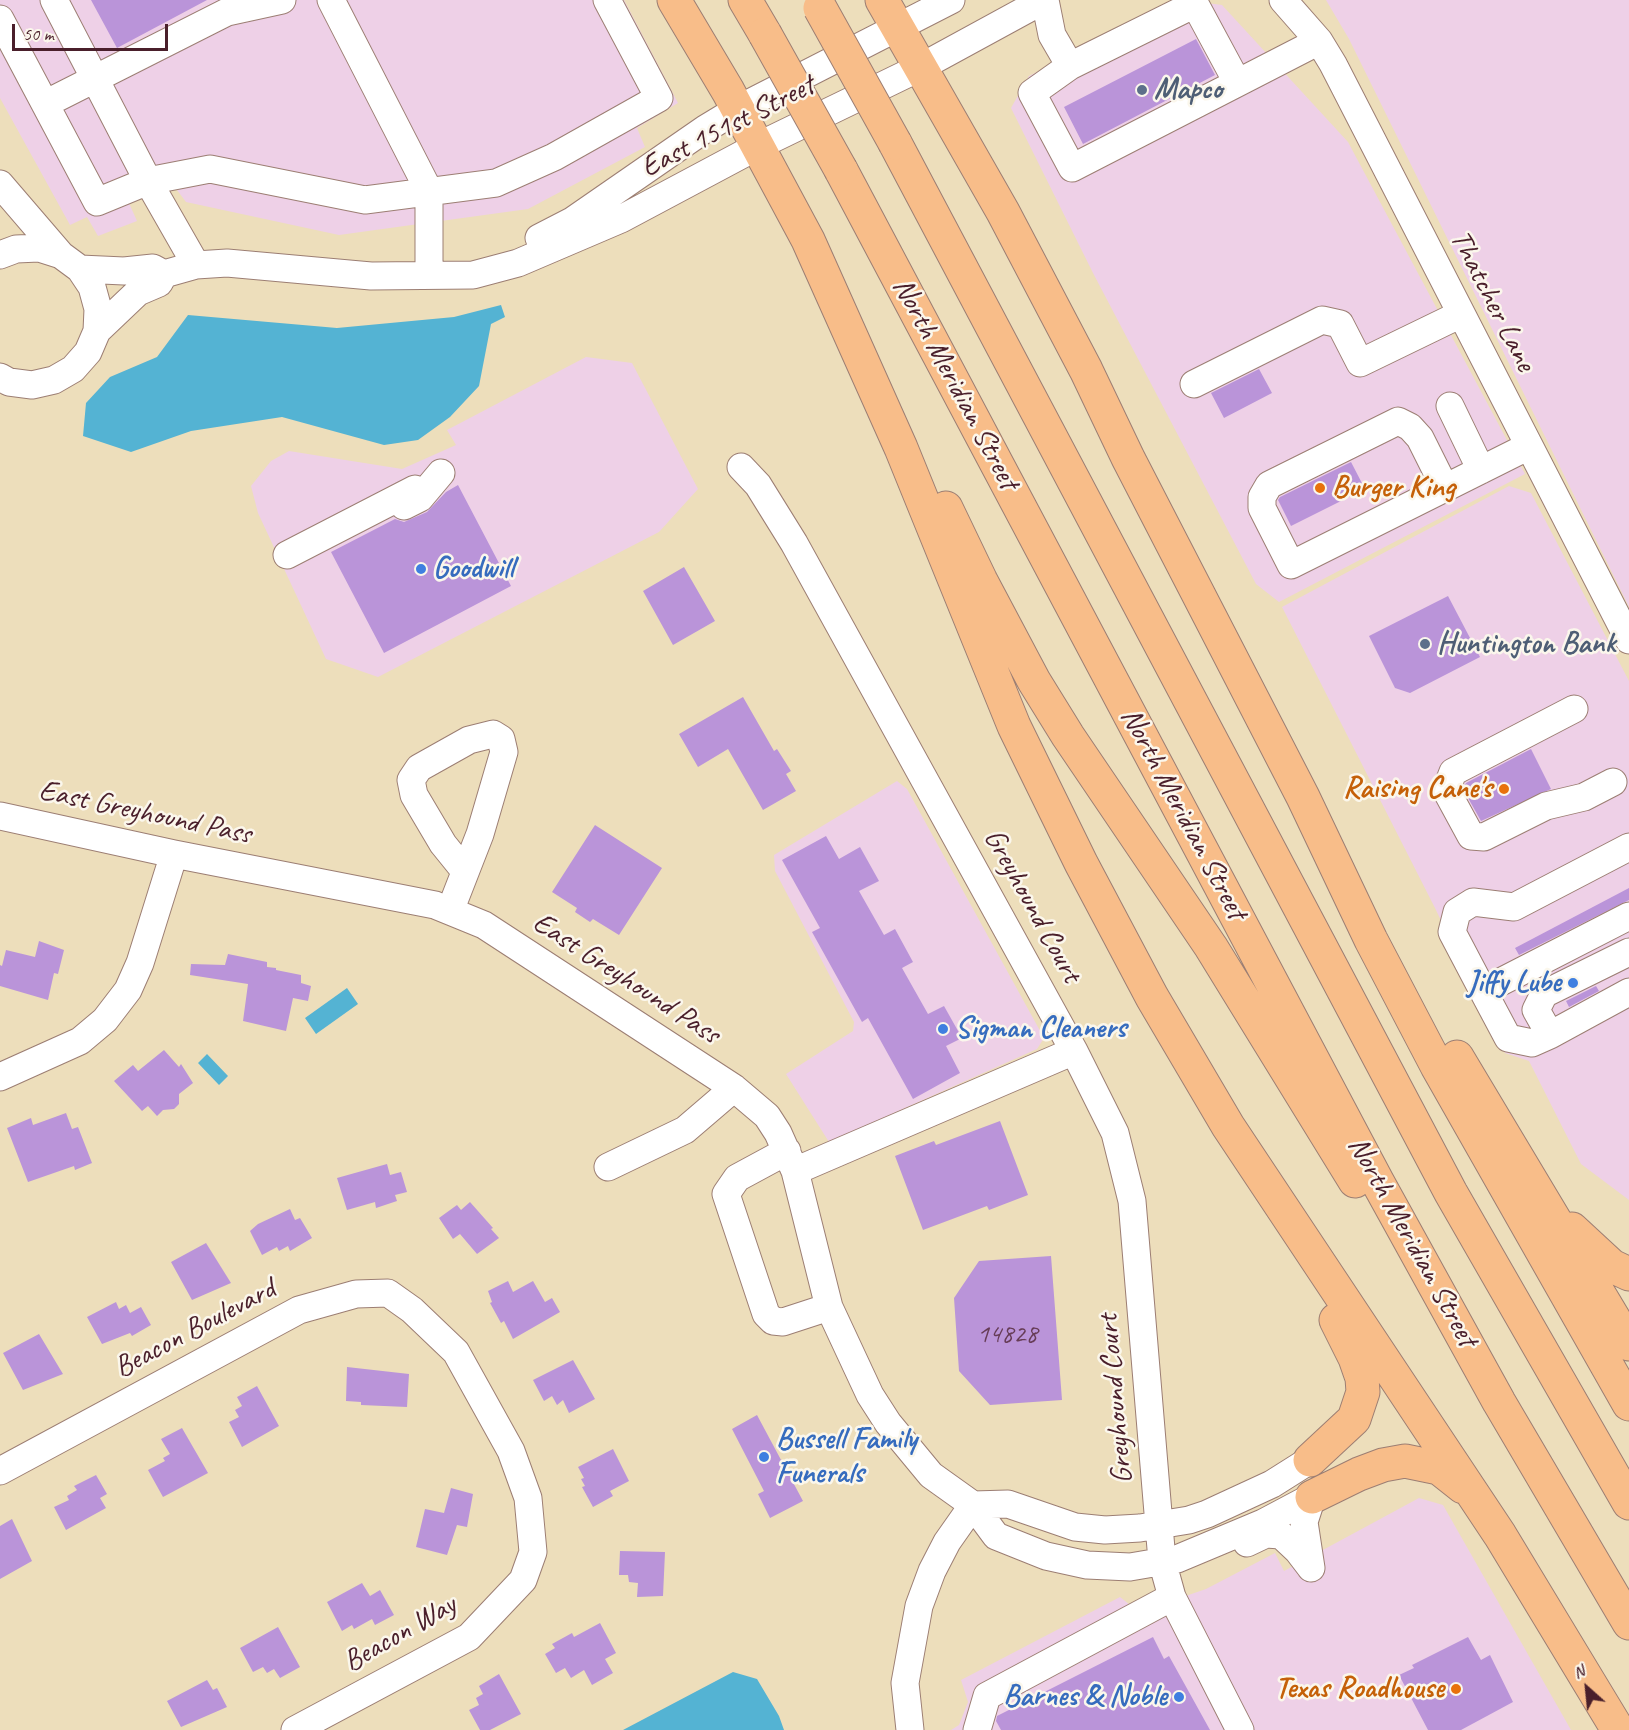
<!DOCTYPE html>
<style>
body{margin:0}
#map{position:relative;width:1629px;height:1730px;overflow:hidden;background:#eddebb;font-family:Caveat,sans-serif}
canvas{display:block}
.north{position:absolute;left:1557px;top:1658px;width:60px;height:60px;-webkit-text-stroke:4px #fbf7ec;paint-order:stroke;rotate:333deg;font-size:16px;font-weight:700;line-height:24px;text-align:center;color:#4a1f2b}
.north::after{content:'';display:block;margin:auto;width:21px;height:27px;background:#4a1f2b;clip-path:polygon(50% 0,100% 100%,50% 72%,0 100%)}
.scale{position:absolute;left:12px;top:24px;width:156px;height:27px;box-sizing:border-box;border:3px solid #4a1f2b;border-top:0;padding-left:8px;font-size:18px;line-height:21px;white-space:nowrap;color:#4a1f2b;-webkit-text-stroke:4px #fbf7ec;paint-order:stroke}
</style>
<div id="map">
<canvas width="1629" height="1730"></canvas>
<div class="north">N</div>
<div class="scale">50 m</div>
</div>
<script>
const ctx = document.querySelector('canvas').getContext('2d');
ctx.lineJoin = 'round';
function fillPath(path, color) {
  ctx.fillStyle = color;
  ctx.fill(path, 'evenodd');
}
function poly(rows) {
  const path = new Path2D();
  for (const r of rows) {
    path.moveTo(r[0], r[1]);
    for (let i = 2; i < r.length; i += 2) path.lineTo(r[i], r[i + 1]);
  }
  return path;
}
function trace(path, color, width, dash) {
  ctx.strokeStyle = color;
  ctx.lineWidth = width;
  ctx.lineCap = dash ? 'butt' : 'round';
  ctx.setLineDash(dash || []);
  ctx.stroke(path);
}
function label(font, color, halo, rows, align = 'center') {
  ctx.font = font + ' Caveat,sans-serif';
  ctx.lineWidth = 5;
  ctx.setLineDash([]);
  ctx.textBaseline = 'middle';
  ctx.strokeStyle = halo;
  ctx.fillStyle = color;
  for (const [text, x, y, turn = 0] of rows) {
    ctx.save();
    ctx.translate(x, y);
    ctx.rotate((+turn || 0) * Math.PI / 180);
    ctx.textAlign = isNaN(turn) ? turn : align;
    if (halo) ctx.strokeText(text, 0, 0);
    ctx.fillText(text, 0, 0);
    ctx.restore();
  }
}
fillPath(poly([
 [0,0,624,0,678,103,637,128,645,147,528,209,339,235,186,202,174,186,129,203,137,221,98,236,87,217,70,225,0,98],
 [1183,0,1222,5,1348,142,1525,474,1279,602,1256,584,1093,273,1011,108,1029,76],
 [1326,0,1629,0,1629,607,1349,39],
 [586,357,632,363,698,489,659,532,378,677,326,659,258,513,251,486,271,461,289,451,402,469,456,445,447,430],
 [1509,486,1531,493,1629,681,1629,1200,1581,1164,1529,1061,1505,1053,1435,908,1282,607],
 [897,781,907,789,1044,1038,1037,1049,829,1142,786,1074,853,1031,854,1022,775,871,774,855],
 [1419,1498,1443,1505,1571,1730,951,1730,959,1725,968,1702,961,1680,1120,1597,1139,1612,1206,1589,1275,1553,1284,1571]
]), '#eed0e7');
fillPath(poly([
 [501,305,505,317,491,324,479,386,450,417,418,440,384,445,282,417,191,431,131,452,83,436,86,403,110,377,157,357,188,315,337,328,454,317],
 [347,988,358,1004,316,1034,305,1018],
 [207,1054,228,1076,219,1085,198,1063],
 [733,1672,757,1679,779,1716,784,1730,623,1730]
]), '#54b3d3');
fillPath(poly([
 [91,0,207,0,117,48],
 [1196,39,1215,75,1083,144,1064,107],
 [1259,369,1272,393,1224,418,1211,393],
 [1351,462,1365,489,1291,526,1278,500,1280,497],
 [458,485,511,586,384,653,331,552,395,519,404,522,427,512,446,492],
 [684,567,715,621,673,645,643,591],
 [1448,596,1480,657,1410,693,1395,688,1369,636],
 [743,697,774,751,777,749,791,771,786,774,796,791,763,810,728,749,698,767,679,734],
 [1531,749,1551,789,1481,821,1463,789,1466,783],
 [595,825,662,868,619,935,593,919,590,922,575,912,577,908,552,892],
 [826,836,839,859,860,847,879,881,859,891,884,935,895,929,913,962,902,968,928,1014,944,1006,962,1038,946,1046,960,1073,913,1099,868,1018,862,1022,812,932,820,928,782,860],
 [1629,888,1629,900,1519,955,1515,948],
 [39,941,64,950,58,974,54,973,48,1000,0,986,0,965,2,966,6,950,35,957],
 [228,954,267,962,267,967,276,968,276,970,301,975,301,983,311,986,308,1001,293,998,286,1031,243,1021,248,984,190,975,191,964,225,965],
 [1596,986,1599,991,1569,1007,1566,1001],
 [164,1050,179,1067,181,1064,193,1083,179,1094,179,1104,174,1109,163,1110,157,1116,148,1106,142,1111,114,1081,133,1065,138,1071],
 [66,1113,72,1129,78,1127,92,1163,75,1170,74,1166,28,1182,7,1128,31,1118,33,1125],
 [1000,1121,1028,1195,989,1210,987,1206,923,1230,895,1156,934,1141,936,1145],
 [387,1164,390,1175,401,1172,407,1192,395,1195,397,1201,376,1208,375,1202,347,1210,337,1178],
 [470,1202,493,1228,491,1229,499,1238,477,1254,460,1234,453,1239,439,1218,457,1205,461,1210],
 [290,1209,295,1220,300,1218,312,1238,290,1251,288,1246,279,1251,277,1247,262,1255,250,1231,258,1224],
 [206,1243,231,1283,192,1300,171,1262],
 [1051,1256,1062,1400,990,1405,959,1371,954,1298,979,1261],
 [508,1281,513,1292,533,1281,545,1302,552,1298,560,1312,513,1339,504,1321,501,1323,490,1303,492,1302,488,1291],
 [116,1302,119,1309,126,1305,130,1313,141,1307,151,1325,132,1336,130,1333,102,1344,87,1317],
 [39,1334,63,1374,23,1390,3,1353],
 [573,1360,595,1399,569,1413,563,1400,557,1405,552,1396,544,1401,533,1380],
 [347,1367,409,1374,407,1407,361,1405,361,1402,346,1401],
 [257,1386,279,1426,242,1447,229,1422,239,1417,235,1410,242,1406,237,1397],
 [757,1415,803,1501,770,1518,758,1494,764,1491,732,1429],
 [182,1428,208,1473,163,1497,148,1470,165,1461,163,1458,170,1454,161,1439],
 [613,1449,629,1481,610,1491,613,1496,593,1507,582,1487,585,1486,581,1479,584,1478,578,1467],
 [96,1475,107,1494,100,1498,106,1508,66,1530,54,1507,69,1500,67,1496,77,1490,74,1486],
 [451,1488,473,1494,467,1527,457,1525,447,1555,416,1547,425,1509,444,1513],
 [12,1519,32,1561,0,1579,0,1526],
 [620,1551,665,1552,663,1596,637,1597,638,1583,629,1582,628,1575,619,1575],
 [362,1583,370,1596,380,1590,394,1615,375,1625,372,1619,354,1629,352,1625,342,1631,327,1602],
 [600,1623,616,1653,605,1659,613,1673,592,1685,584,1670,571,1678,565,1668,556,1673,545,1654,555,1648,552,1644,572,1633,574,1637],
 [278,1627,300,1667,280,1678,274,1669,267,1673,263,1667,253,1672,240,1648],
 [1153,1637,1164,1659,1169,1656,1210,1730,1001,1730,996,1721,997,1716],
 [1468,1637,1481,1660,1490,1655,1513,1702,1461,1730,1428,1730,1399,1675,1414,1668,1412,1665],
 [499,1674,521,1714,490,1730,480,1730,469,1710,479,1705,476,1698,483,1694,479,1686],
 [207,1680,213,1690,217,1688,227,1707,181,1727,167,1701]
]), '#ba94d9');
const minor = poly([
 [54,0,148,181,196,265],
 [331,0,429,191,429,274],
 [1045,0,1052,35,1070,66,1032,93,1072,168,1319,41],
 [1283,0,1319,41,1333,64,1629,640],
 [0,19,97,202,148,181,210,169,365,200,496,183,554,157,659,98,607,0],
 [1070,66,1195,4,1237,82],
 [45,104,227,12,282,0],
 [0,184,61,255],
 [539,238,572,221,705,129,738,109,951,0],
 [0,255,16,249,39,248,61,255,80,269,92,287,98,309,97,331,88,352,73,369,54,380,32,385,9,382,0,377],
 [80,269,124,271,153,268,164,274,196,265,227,263,371,276,473,275,518,263,621,219,758,146,921,67,1044,0],
 [97,331,138,292,159,283,164,274],
 [1194,384,1322,320,1340,324,1360,363,1461,314],
 [1450,406,1481,470],
 [741,467,758,485,794,543,1074,1051,1115,1133,1132,1201,1162,1561,1172,1597,1240,1730],
 [1445,488,1420,438,1410,427,1398,421,1269,485,1262,497,1262,508,1291,565,1529,446],
 [404,506,420,498,441,473],
 [287,555,415,489],
 [1574,709,1453,772,1446,790,1471,836,1484,837,1546,806,1584,797,1613,782],
 [0,816,174,854,435,905,484,925,734,1088,767,1116,778,1133,795,1171,829,1307,870,1395,888,1423,931,1475,973,1505,996,1536,1046,1556,1087,1565,1130,1567,1177,1559,1263,1523,1312,1497],
 [1629,847,1514,907,1473,902,1457,912,1452,932,1483,991,1629,916],
 [450,911,480,834,504,752,501,739,493,734,469,740,419,768,411,780,414,795,443,844,464,870],
 [1629,952,1544,994,1536,1010,1550,1035,1629,992],
 [1483,991,1508,1038,1532,1043,1550,1035],
 [0,1077,80,1041,105,1020,128,990,140,963,174,854],
 [787,1151,737,1178,726,1194,766,1314,773,1321,783,1322,829,1307],
 [608,1167,685,1130,734,1088],
 [795,1171,1074,1051],
 [0,1471,299,1310,356,1294,388,1293,412,1310,456,1352,511,1451,528,1498,533,1552,523,1580,469,1637,295,1730],
 [973,1505,1008,1504,1075,1527,1105,1530,1140,1528,1189,1520,1207,1514,1272,1484,1310,1460],
 [1247,1543,1266,1534,1281,1535,1298,1551,1311,1568],
 [1311,1568,1304,1522,1312,1497],
 [910,1730,905,1683,919,1606,932,1571,947,1542,973,1505],
 [977,1730,987,1696,1172,1597]
]);
const highway = poly([
 [674,0,728,91,808,240,901,448,1014,726,1081,863,1152,997,1228,1126,1500,1535,1618,1730],
 [745,0,765,34],
 [882,0,1003,212,1086,370,1128,458,1303,797,1371,940,1437,1066,1629,1404],
 [895,143,1451,1193,1629,1503],
 [841,170,1377,1181,1499,1402,1629,1623],
 [946,508,981,581,1034,681,1068,736,1211,947,1355,1181],
 [1457,1057,1629,1344],
 [1572,1229,1612,1266,1629,1274],
 [1310,1460,1354,1419,1363,1392,1362,1378,1355,1358,1336,1320],
 [1312,1497,1359,1474,1383,1465,1405,1461,1439,1468,1463,1487]
]);
trace(minor, '#9c7e73', 29);
trace(highway, '#9c7e73', 35);
trace(minor, '#fff', 27);
trace(highway, '#f8bd89', 33);
const highwayBridge = poly([
 [820,8,895,143],
 [765,34,841,170]
]);
trace(highwayBridge, '#9c7e73', 35, []);
trace(highwayBridge, '#f8bd89', 33);
for (const [x, y, r, color] of [
 [1142,90,6,"#5c6f8a"],
 [1320,488,6,"#e8710a"],
 [421,569,6,"#3f7fe0"],
 [1425,644,6,"#5c6f8a"],
 [1504,789,6,"#e8710a"],
 [1573,983,6,"#3f7fe0"],
 [943,1029,6,"#3f7fe0"],
 [764,1457,6,"#3f7fe0"],
 [1456,1689,6,"#e8710a"],
 [1179,1697,6,"#3f7fe0"]
]) {
  const dot = new Path2D();
  dot.arc(x, y, r, 0, 2 * Math.PI);
  ctx.fillStyle = color;
  ctx.fill(dot);
  trace(dot, '#fbf7ec', 2);
}
label('27px', '#663c56', null, [
 ["14828",1007,1335]
]);
label('bold 30px', '#4e5e75', '#fbf7ec', [
 ["Mapco",1154,90],
 ["Huntington Bank",1437,644]
], 'left');
label('30px', '#4a1f2b', '#fbf7ec', [
 ["East 151st Street",728,127,-27],
 ["Thatcher Lane",1492,301,63],
 ["North Meridian Street",955,384,62],
 ["East Greyhound Pass",145,813,12],
 ["North Meridian Street",1183,814,62],
 ["Greyhound Court",1032,906,61],
 ["East Greyhound Pass",626,979,33],
 ["North Meridian Street",1412,1242,61],
 ["Beacon Boulevard",195,1329,-28],
 ["Greyhound Court",1116,1399,-95],
 ["Beacon Way",400,1634,-30]
]);
label('bold 30px', '#c56008', '#fbf7ec', [
 ["Burger King",1332,488,"left"],
 ["Raising Cane's",1492,789],
 ["Texas Roadhouse",1444,1689]
], 'right');
label('bold 30px', '#366cbe', '#fbf7ec', [
 ["Goodwill",433,569],
 ["Jiffy Lube",1561,983,"right"],
 ["Sigman Cleaners",955,1029],
 ["Bussell Family",776,1440],
 ["Funerals",776,1474],
 ["Barnes & Noble",1167,1697,"right"]
], 'left');
</script>
